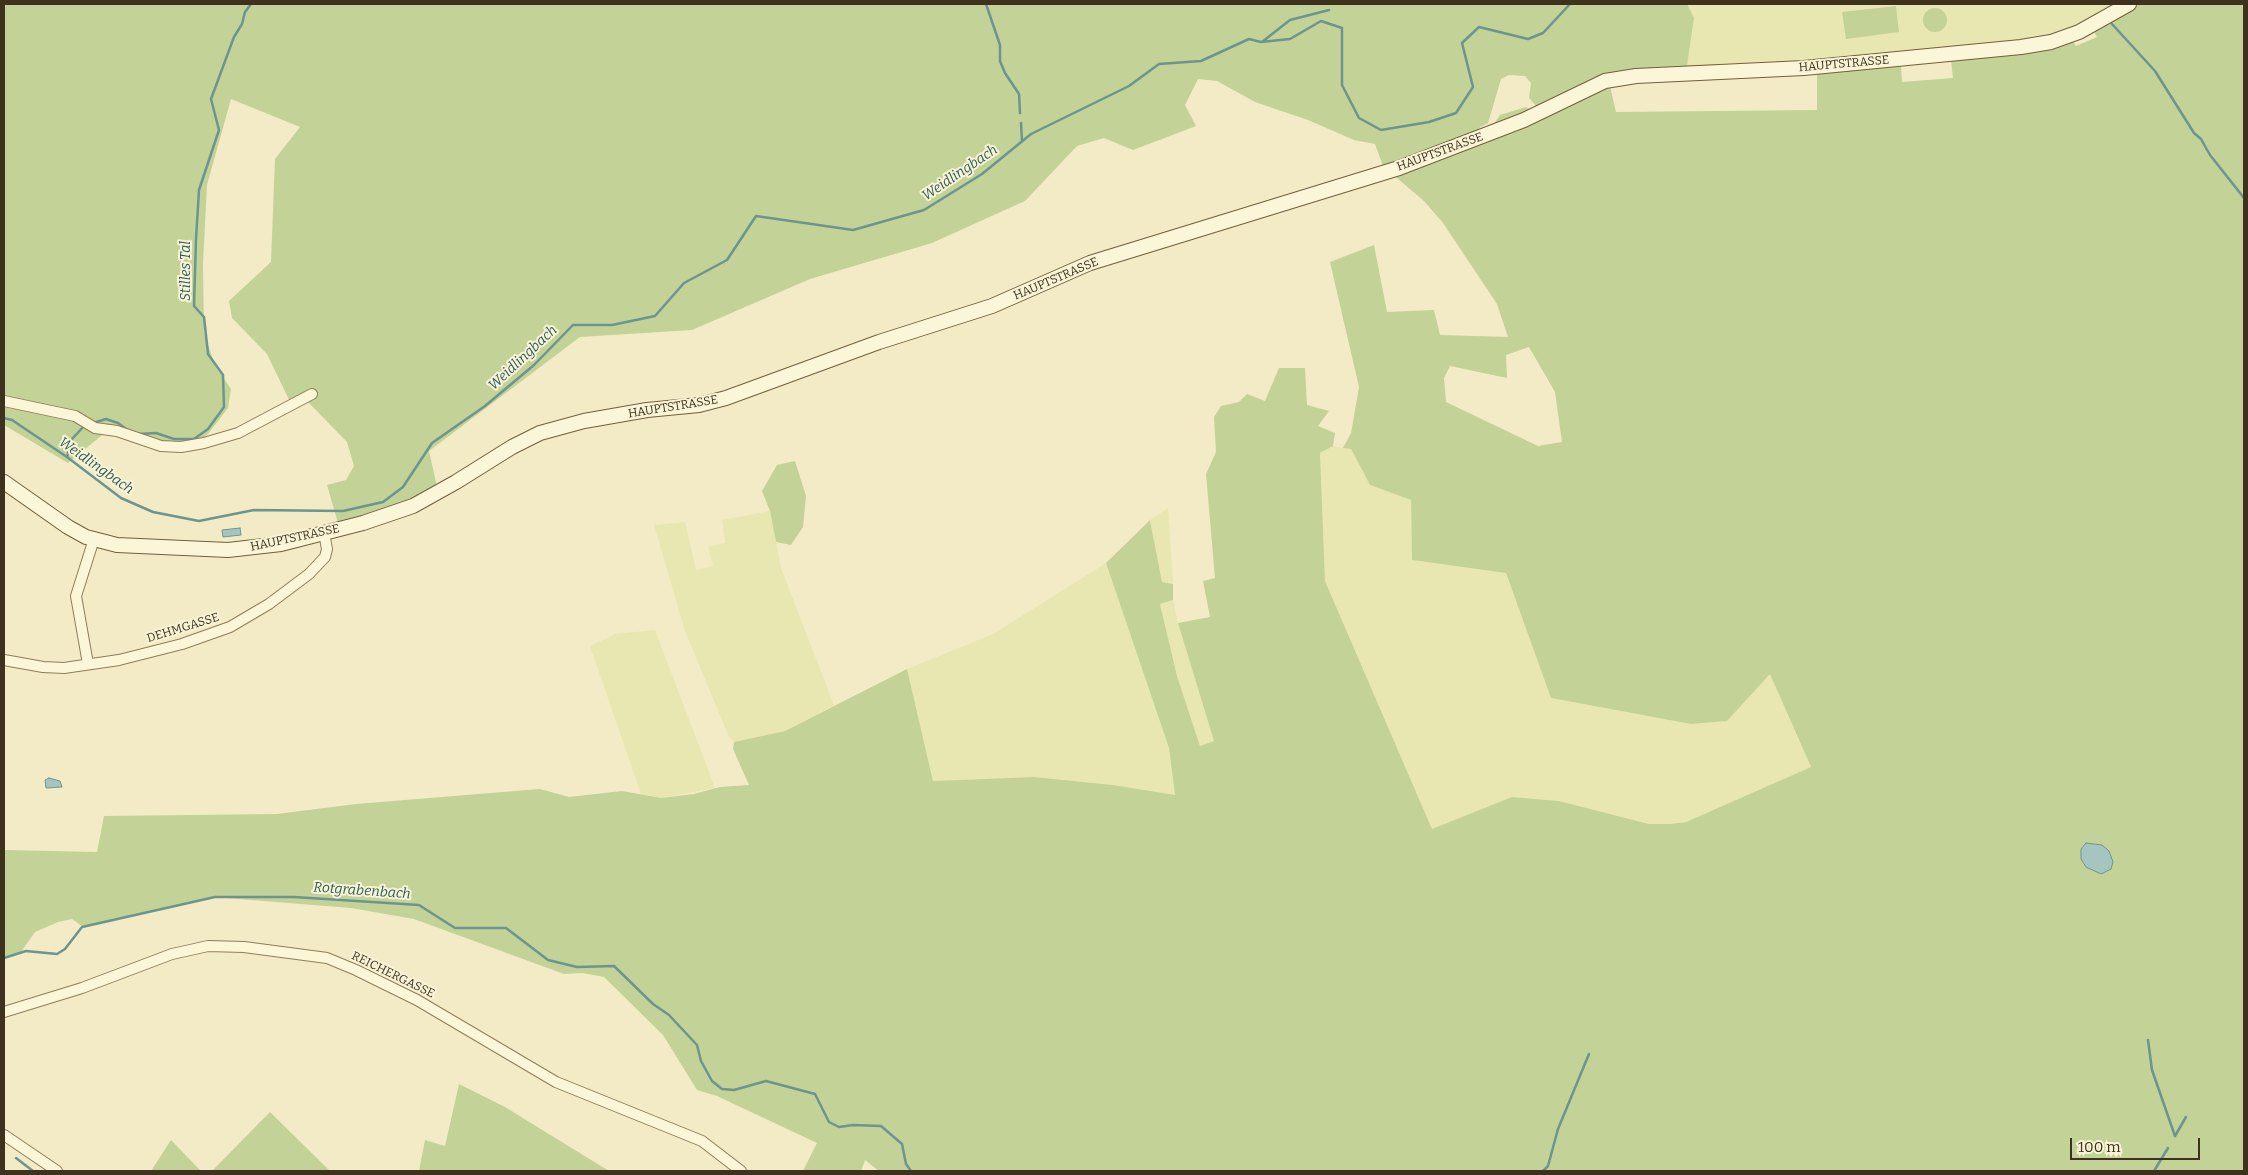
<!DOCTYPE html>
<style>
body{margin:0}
#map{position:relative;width:2248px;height:1175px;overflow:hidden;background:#f3ebc5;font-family:Bitter,serif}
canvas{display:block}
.frame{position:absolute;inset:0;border:5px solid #3e321e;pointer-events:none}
.scale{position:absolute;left:2070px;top:1138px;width:130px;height:22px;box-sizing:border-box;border:2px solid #3e321e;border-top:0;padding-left:6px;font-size:15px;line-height:18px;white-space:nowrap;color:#3e321e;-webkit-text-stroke:4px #f9f3d5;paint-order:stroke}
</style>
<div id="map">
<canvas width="2248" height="1175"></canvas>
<div class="frame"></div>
<div class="scale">100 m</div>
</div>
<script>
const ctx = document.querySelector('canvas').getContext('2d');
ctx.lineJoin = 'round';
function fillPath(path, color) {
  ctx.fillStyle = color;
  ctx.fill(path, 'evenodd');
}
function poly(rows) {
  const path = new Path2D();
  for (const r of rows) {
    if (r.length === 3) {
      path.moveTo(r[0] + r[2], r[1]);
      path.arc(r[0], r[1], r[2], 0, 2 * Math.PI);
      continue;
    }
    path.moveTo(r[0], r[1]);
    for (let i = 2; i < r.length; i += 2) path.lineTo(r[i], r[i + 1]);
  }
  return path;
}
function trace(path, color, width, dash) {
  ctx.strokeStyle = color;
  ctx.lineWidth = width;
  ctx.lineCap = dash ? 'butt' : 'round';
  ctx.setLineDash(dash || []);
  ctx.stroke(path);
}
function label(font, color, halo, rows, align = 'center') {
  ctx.font = font + ' Bitter,serif';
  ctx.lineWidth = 4;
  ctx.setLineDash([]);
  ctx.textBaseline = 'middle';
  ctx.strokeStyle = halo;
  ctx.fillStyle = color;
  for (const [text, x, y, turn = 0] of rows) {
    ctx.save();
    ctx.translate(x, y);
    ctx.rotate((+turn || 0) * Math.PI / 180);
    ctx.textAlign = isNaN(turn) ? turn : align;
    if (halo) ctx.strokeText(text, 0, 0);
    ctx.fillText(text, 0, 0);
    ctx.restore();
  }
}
fillPath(poly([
 [1687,4,2122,4,2075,31,2044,39,1814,62,1686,65,1694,18],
 [1333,446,1351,449,1370,485,1411,500,1412,560,1506,573,1551,698,1691,724,1727,721,1770,673,1811,767,1686,822,1670,824,1649,824,1559,801,1512,797,1432,829,1325,581,1320,453],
 [1168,508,1173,584,1162,582,1150,520],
 [770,511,781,568,834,705,785,731,734,742,729,737,685,631,654,525,685,522,696,570,713,566,708,547,725,543,722,520],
 [1106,563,1169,748,1175,796,1113,785,1034,777,933,781,907,669,993,634],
 [1173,600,1178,623,1215,741,1200,746,1177,676,1160,604],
 [655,630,715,788,661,798,641,794,590,646,615,634]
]), '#e9e7b1');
fillPath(poly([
 [4,4,1687,4,1694,18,1687,65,1814,62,1825,58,1841,59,2044,39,2059,36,2122,4,2244,4,2244,1171,879,1171,865,1160,861,1171,803,1171,817,1143,717,1096,697,1090,663,1035,604,977,583,973,564,974,414,919,351,908,214,897,83,927,72,919,58,922,35,932,21,952,4,957,4,850,97,852,104,816,277,814,356,804,540,789,569,797,622,791,661,798,694,794,720,787,749,785,733,749,734,742,785,731,907,669,933,781,1034,777,1113,785,1175,795,1169,748,1106,563,1150,520,1162,582,1173,584,1173,600,1160,604,1177,676,1200,746,1214,741,1178,623,1210,617,1203,581,1215,578,1206,474,1216,452,1214,417,1221,406,1239,402,1247,394,1265,401,1279,368,1305,368,1307,405,1329,411,1318,426,1335,433,1333,446,1320,453,1325,581,1432,829,1512,797,1559,801,1649,824,1670,824,1686,822,1811,767,1770,674,1727,721,1691,724,1551,698,1506,573,1412,560,1411,500,1370,485,1351,449,1343,448,1351,433,1359,387,1330,262,1374,245,1387,312,1434,310,1440,335,1508,337,1497,304,1443,223,1424,201,1383,166,1375,144,1354,140,1308,120,1255,102,1217,81,1198,79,1185,105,1196,126,1133,150,1104,138,1077,146,1025,201,932,243,810,279,692,330,580,337,429,451,438,491,401,510,338,523,327,485,346,480,354,466,347,442,306,400,293,408,267,354,232,318,229,301,271,262,275,159,300,127,231,99,207,185,203,264,204,332,215,366,231,389,228,408,208,434,194,445,159,445,106,432,68,463,4,425],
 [2093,30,2097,37,2076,46,2072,40],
 [1951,61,1953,78,1902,82,1901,66],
 [1817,74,1817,110,1616,112,1610,86,1634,81],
 [1509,75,1525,76,1531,83,1529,98,1537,107,1532,111,1526,107,1500,115,1493,125,1478,133,1479,128,1488,123,1501,79],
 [1529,347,1555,392,1562,442,1538,446,1446,402,1444,378,1450,366,1507,378,1506,355],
 [1896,6,1899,32,1846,39,1842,12],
 [1935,20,12],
 [795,461,806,496,803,527,791,545,776,542,770,511,762,491,777,465],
 [459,1084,505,1107,609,1171,419,1171,425,1140,445,1146],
 [270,1112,330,1171,212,1171],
 [171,1140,201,1171,151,1171]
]), '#c3d297');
const water = poly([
 [240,528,241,535,223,537,222,530,240,528],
 [49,778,60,781,62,787,46,788,45,780,49,778],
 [2086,843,2102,845,2109,851,2113,862,2111,869,2101,874,2086,867,2081,859,2081,849,2086,843]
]);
fillPath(water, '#a7c5c0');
trace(water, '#6c9590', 1);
trace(poly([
 [986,4,1000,45,1000,61,1005,73,1019,94,1020,113],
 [2112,24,2155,71,2194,133,2201,139,2210,155,2244,198],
 [1262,42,1290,20,1329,10],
 [1021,123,1022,141],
 [4,418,12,420,67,457,121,498,153,512,199,521,254,510,343,511,383,502,403,487,432,443,485,406,534,365,573,325,612,325,655,316,684,283,727,260,756,216,853,230,924,210,982,174,1031,134,1129,86,1159,64,1201,61,1249,39,1261,42,1290,39,1321,21,1342,28,1342,85,1359,118,1381,130,1429,122,1456,113,1473,87,1462,43,1479,27,1528,39,1543,33,1570,4],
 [93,423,106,419,118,423,129,431],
 [139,434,156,433,174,439,194,439,208,429,224,407,223,375,208,354,204,317,194,306,196,239,199,190,219,130,211,99,234,37,242,24,245,12,251,4],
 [67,457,72,439,85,425],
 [4,958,26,951,57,954,65,949,82,927,215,897,294,897,419,905,455,928,506,928,548,960,577,967,614,966,653,1004,669,1015,697,1045,701,1061,712,1081,722,1089,734,1090,766,1081,815,1094,829,1122,839,1127,853,1125,881,1126,902,1144,906,1164,911,1171],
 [2148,1040,2152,1070,2175,1136],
 [2175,1136,2186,1117],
 [16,1158,33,1171],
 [1543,1171,1548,1166,1558,1129,1589,1054],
 [2154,1171,2168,1148]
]), '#6c9590', 2.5);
const minor = poly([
 [4,401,75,416,95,428,117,431,161,446,181,447,204,443,238,433,312,394],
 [4,660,43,667,64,668,119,660,182,644,230,627,269,604,309,574,325,557,327,549,324,533],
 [88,664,76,596,94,539],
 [4,1012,82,988,172,954,208,946,244,947,327,958,356,970,417,1000,556,1082,702,1141,741,1171],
 [4,1135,57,1171]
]);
const secondary = poly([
 [4,482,68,527,86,537,117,545,228,550,281,544,363,523,413,506,456,482,512,447,540,433,584,421,647,410,699,405,726,398,879,342,992,306,1090,263,1399,168,1524,120,1605,81,1636,76,1804,68,2021,47,2051,42,2079,32,2129,4]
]);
trace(minor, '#907d58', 12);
trace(secondary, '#725e3b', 16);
trace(minor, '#fcf6d9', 10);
trace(secondary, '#fcf6d9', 14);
label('12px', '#3e321e', '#f9f3d5', [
 ["HAUPTSTRASSE",1844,64,-5],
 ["HAUPTSTRASSE",1440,152,-20],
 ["HAUPTSTRASSE",1056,279,-23],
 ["HAUPTSTRASSE",673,407,-9],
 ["HAUPTSTRASSE",295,538,-12],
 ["DEHMGASSE",183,628,-17],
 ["REICHERGASSE",393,975,26]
]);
label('italic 14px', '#2c5c5f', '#f9f3d5', [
 ["Weidlingbach",960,173,-34],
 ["Stilles Tal",186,271,-90],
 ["Weidlingbach",523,358,-43],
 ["Weidlingbach",96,466,35],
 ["Rotgrabenbach",362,891,4]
]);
</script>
